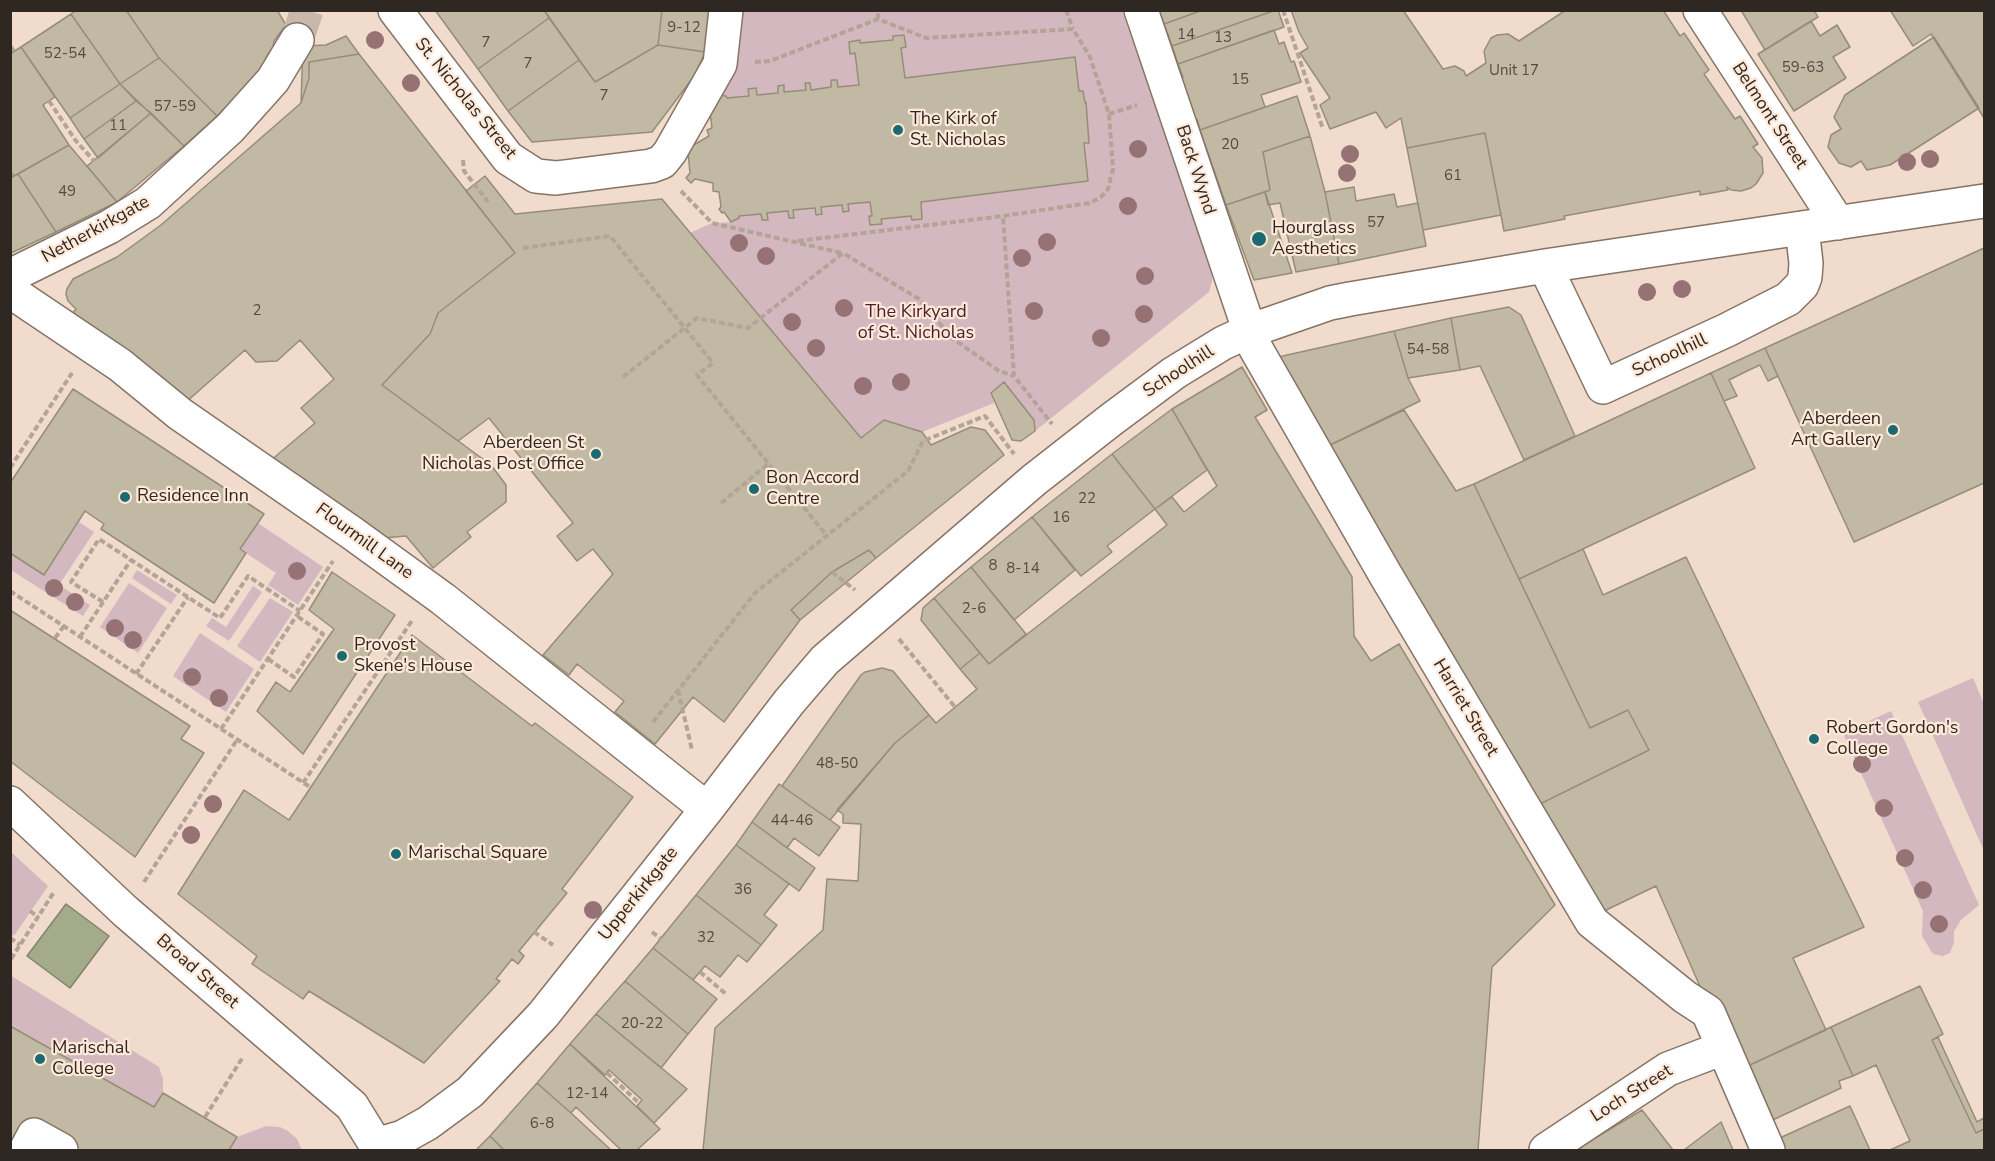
<!DOCTYPE html>
<style>
body{margin:0}
#map{position:relative;width:1995px;height:1161px;overflow:hidden;background:#f0dbcc;font-family:"Nunito Sans",sans-serif}
canvas{display:block}
.frame{position:absolute;inset:0;border:12px solid #2f2722;pointer-events:none}
</style>
<div id="map">
<canvas width="1995" height="1161"></canvas>
<div class="frame"></div>
</div>
<script>
const ctx = document.querySelector('canvas').getContext('2d');
ctx.lineJoin = 'round';
function fillPath(path, color) {
  ctx.fillStyle = color;
  ctx.fill(path, 'evenodd');
}
function poly(rows) {
  const path = new Path2D();
  for (const r of rows) {
    path.moveTo(r[0], r[1]);
    for (let i = 2; i < r.length; i += 2) path.lineTo(r[i], r[i + 1]);
  }
  return path;
}
function trace(path, color, width, dash) {
  ctx.strokeStyle = color;
  ctx.lineWidth = width;
  ctx.lineCap = dash ? 'butt' : 'round';
  ctx.setLineDash(dash || []);
  ctx.stroke(path);
}
function label(font, color, halo, rows, align = 'center') {
  ctx.font = font + ' "Nunito Sans",sans-serif';
  ctx.lineWidth = 4.5;
  ctx.setLineDash([]);
  ctx.textBaseline = 'middle';
  ctx.strokeStyle = halo;
  ctx.fillStyle = color;
  for (const [text, x, y, turn = 0] of rows) {
    ctx.save();
    ctx.translate(x, y);
    ctx.rotate((+turn || 0) * Math.PI / 180);
    ctx.textAlign = isNaN(turn) ? turn : align;
    if (halo) ctx.strokeText(text, 0, 0);
    ctx.fillText(text, 0, 0);
    ctx.restore();
  }
}
fillPath(poly([
 [738,11,1122,11,1190,204,1212,276,1212,281,1209,292,1035,431,1004,382,991,393,994,403,922,432,884,420,861,438,690,233,712,223,731,222,739,218,739,216,761,214,762,220,768,220,767,213,788,211,789,218,794,218,793,210,815,208,816,215,822,214,821,207,842,205,843,212,849,211,848,204,870,202,872,216,869,216,870,225,881,224,881,219,911,216,921,202,1089,143,1086,103,1085,103,1083,91,1079,91,1075,57,905,78,901,48,903,35,893,36,893,40,860,43,859,40,849,42,850,53,855,53,859,85,838,87,837,80,831,80,831,87,811,90,810,83,805,83,806,90,784,92,783,85,778,86,778,93,727,98,726,96,721,97],
 [79,522,94,532,59,585,90,605,83,616,11,570,10,553,44,575],
 [258,523,323,567,298,605,268,585,276,573,240,549],
 [137,570,177,595,171,604,132,578],
 [129,583,167,608,138,653,100,627],
 [253,586,262,592,229,641,206,626,212,618,226,627],
 [270,598,293,612,260,662,237,646],
 [200,633,254,669,226,712,173,676],
 [1973,678,1984,704,1984,851,1918,702],
 [1891,711,1979,905,1961,920,1954,931,1954,942,1950,953,1943,956,1933,954,1922,936,1923,911,1843,733],
 [11,852,48,886,14,936,10,933],
 [10,975,159,1067,163,1079,163,1093,154,1107,11,1026],
 [266,1126,280,1127,288,1131,297,1139,302,1150,229,1150,237,1137]
]), '#d4b8c0');
const water = poly([
 [66,904,109,936,70,988,27,956,66,904]
]);
fillPath(water, '#a4ab8b');
trace(water, '#81836c', 1.5);
const building = poly([
 [76,10,126,10,159,58,120,84,71,14,76,10],
 [126,10,277,10,286,25,274,41,273,47,266,58,270,62,217,116,159,58,126,10],
 [435,10,544,10,549,18,478,69,435,10],
 [544,10,662,10,658,45,595,82,544,10],
 [662,10,711,10,705,52,658,45,662,10],
 [1159,10,1203,10,1164,24,1159,10],
 [1203,10,1276,10,1172,46,1164,24,1203,10],
 [1276,10,1278,10,1284,27,1178,64,1172,46,1276,10],
 [1291,10,1403,10,1443,69,1455,66,1464,71,1466,76,1486,63,1484,51,1491,38,1497,35,1508,34,1519,41,1566,10,1663,10,1680,36,1684,33,1709,70,1704,74,1735,119,1740,116,1758,144,1753,147,1762,158,1763,173,1756,184,1751,188,1741,191,1731,190,1727,187,1728,190,1700,195,1700,191,1564,216,1565,219,1504,231,1485,133,1407,148,1401,118,1386,128,1376,112,1330,129,1320,105,1330,98,1300,53,1308,48,1299,32,1291,10],
 [1741,10,1814,10,1818,17,1765,50,1741,10],
 [1890,10,1984,10,1984,118,1931,34,1913,46,1890,10],
 [71,14,120,84,70,118,21,47,71,14],
 [549,18,579,60,508,111,478,69,549,18],
 [1811,21,1820,36,1837,25,1850,47,1833,57,1846,78,1794,111,1758,54,1811,21],
 [1274,30,1279,44,1284,42,1291,62,1294,61,1301,82,1261,95,1265,107,1200,130,1197,119,1193,120,1179,79,1183,77,1178,64,1274,30],
 [904,35,906,47,901,48,905,78,1075,57,1079,91,1083,91,1085,103,1086,102,1089,143,1084,143,1088,181,921,202,922,219,912,220,911,216,881,219,882,224,870,225,869,216,872,216,870,202,848,204,849,211,843,212,842,205,821,207,822,214,816,215,815,208,793,210,794,218,789,218,788,211,767,213,768,220,762,220,761,214,739,216,739,218,731,222,724,212,722,213,719,209,721,207,719,192,713,191,713,183,695,179,691,183,686,178,690,173,688,152,692,146,709,136,707,130,712,128,710,113,716,95,726,96,727,98,749,96,748,89,756,88,757,95,778,93,778,86,784,85,784,92,806,90,805,83,810,83,811,90,831,87,831,80,837,80,838,87,859,85,855,53,850,54,849,42,860,40,860,43,893,40,893,36,904,35],
 [346,36,359,54,309,62,309,78,301,103,303,46,326,45,346,36],
 [1934,37,1979,108,1890,165,1867,170,1861,161,1851,167,1839,163,1828,147,1831,135,1841,129,1834,117,1845,95,1934,37],
 [658,45,705,52,695,75,652,132,532,142,508,111,579,60,595,82,658,45],
 [21,47,55,97,43,105,69,145,14,176,10,171,10,54,21,47],
 [359,54,515,253,438,313,430,334,382,385,491,465,506,485,506,502,467,532,471,537,433,568,406,536,383,538,270,461,315,423,301,408,334,379,300,340,277,361,256,362,245,350,185,403,67,321,76,309,68,301,66,294,67,289,73,279,117,257,161,225,301,103,309,78,309,62,359,54],
 [159,58,217,116,184,146,120,84,159,58],
 [120,84,136,101,84,139,70,118,120,84],
 [1297,96,1310,136,1263,152,1270,190,1226,205,1200,130,1297,96],
 [136,101,151,113,98,158,84,139,136,101],
 [151,113,184,146,117,202,87,166,151,113],
 [1485,133,1501,215,1423,230,1407,148,1485,133],
 [1310,136,1325,192,1339,264,1296,272,1280,203,1268,205,1265,192,1270,190,1263,152,1310,136],
 [69,145,117,202,56,232,18,174,69,145],
 [18,174,56,232,11,253,10,178,18,174],
 [485,176,515,214,662,199,861,438,884,420,922,432,931,445,971,427,985,430,1004,455,876,558,869,550,832,572,791,610,800,620,724,722,693,697,655,744,615,712,624,701,577,664,569,675,543,655,613,574,593,549,577,561,557,536,573,523,489,418,458,441,382,385,430,334,438,313,515,253,466,191,485,176],
 [1354,187,1356,201,1394,194,1397,207,1418,203,1426,246,1339,264,1325,192,1354,187],
 [1265,192,1292,273,1254,280,1226,205,1265,192],
 [1984,248,1984,483,1854,542,1765,348,1984,248],
 [1509,307,1521,315,1575,436,1524,460,1480,366,1460,370,1451,318,1509,307],
 [1451,318,1460,370,1408,378,1394,331,1451,318],
 [1394,331,1408,378,1420,401,1326,447,1274,358,1394,331],
 [1765,348,1778,376,1768,381,1760,365,1747,371,1729,380,1737,396,1724,401,1711,373,1765,348],
 [1242,367,1267,410,1255,417,1352,577,1354,636,1371,661,1399,644,1555,905,1492,967,1478,1150,703,1150,715,1028,823,930,827,879,858,881,861,824,843,823,843,814,837,810,895,743,929,715,936,723,977,689,960,669,980,653,989,664,1167,525,1155,509,1172,497,1184,512,1217,486,1172,409,1242,367],
 [1711,373,1755,468,1519,579,1474,484,1711,373],
 [1004,382,1034,420,1035,431,1021,441,1012,440,991,393,1004,382],
 [73,389,264,514,240,549,246,553,214,603,101,529,104,524,85,511,44,575,10,553,10,483,73,389],
 [1172,409,1207,470,1155,509,1112,454,1172,409],
 [1404,410,1456,491,1474,484,1590,728,1628,710,1649,750,1538,805,1326,447,1404,410],
 [1112,454,1155,509,1107,546,1112,552,1081,576,1032,517,1112,454],
 [1032,517,1075,570,1014,620,971,567,1032,517],
 [1583,549,1603,595,1686,557,1864,927,1793,958,1826,1030,1737,1071,1656,886,1600,913,1538,805,1649,750,1628,710,1590,728,1519,579,1583,549],
 [869,550,876,558,800,620,791,610,832,572,869,550],
 [971,567,1026,634,989,664,934,598,971,567],
 [332,572,395,615,303,754,257,711,276,682,290,692,334,629,309,610,332,572],
 [934,598,980,653,960,669,921,620,923,608,934,598],
 [10,610,190,726,181,739,204,753,135,857,10,761,10,610],
 [412,635,532,726,535,723,633,797,562,889,567,893,519,951,524,956,518,964,512,959,496,979,500,981,424,1063,309,991,303,999,252,964,257,956,178,894,244,790,289,820,412,635],
 [882,668,893,671,929,715,895,743,830,820,782,786,861,675,865,672,882,668],
 [779,784,840,827,819,856,794,838,787,848,752,822,779,784],
 [752,822,815,868,799,891,736,845,752,822],
 [736,845,789,884,764,915,777,925,761,945,696,895,736,845],
 [696,895,761,945,747,962,738,955,720,977,705,966,693,980,653,948,696,895],
 [653,948,717,999,688,1034,625,981,653,948],
 [625,981,688,1034,661,1068,596,1014,625,981],
 [1920,986,1943,1034,1932,1040,1976,1133,1984,1129,1984,1150,1890,1150,1910,1141,1876,1065,1853,1076,1831,1027,1920,986],
 [596,1014,687,1089,654,1123,637,1106,642,1100,609,1070,605,1075,570,1044,596,1014],
 [10,1026,154,1107,163,1093,237,1137,229,1150,10,1150,10,1026],
 [1831,1027,1853,1076,1839,1081,1841,1088,1762,1125,1737,1071,1831,1027],
 [1938,1037,1977,1122,1984,1118,1984,1129,1976,1133,1932,1040,1938,1037],
 [570,1044,660,1129,637,1150,621,1150,576,1107,571,1113,537,1083,570,1044],
 [537,1083,571,1113,611,1150,504,1150,490,1136,537,1083],
 [1850,1106,1870,1150,1775,1150,1771,1142,1850,1106],
 [1642,1110,1673,1150,1575,1150,1642,1110],
 [1721,1122,1733,1150,1684,1150,1721,1122],
 [490,1136,504,1150,476,1150,490,1136]
]);
fillPath(building, '#c2b9a4');
trace(building, '#968d79', 1.5);
trace(poly([
 [297,40,307,10]
]), '#c9b7aa', 33, [33, 16]);
const minor = poly([
 [395,10,508,158,536,176,556,178,651,166,662,162,670,152,720,64,726,10],
 [1141,10,1255,347,1385,574,1592,922,1685,997,1708,1012,1768,1150],
 [1700,10,1838,223],
 [1545,266,1603,387,1727,330,1788,299,1802,285,1805,277,1806,263,1802,228],
 [10,276,109,227,148,203,230,128,273,80,297,40],
 [10,291,120,365,180,414,352,533,443,599,707,809],
 [10,803,125,911,352,1106,376,1145],
 [376,1145,403,1137,428,1123,470,1092,543,1015,707,809,789,702,825,660,1034,480,1112,419,1174,373,1223,343,1249,331,1330,303,1350,299,1545,266,1984,201],
 [26,1150,34,1135,61,1150],
 [1546,1150,1668,1069,1723,1048]
]);
trace(minor, '#867466', 36);
trace(poly([
 [1066,10,1073,29],
 [1283,10,1323,129],
 [878,19,878,10],
 [10,46,14,51],
 [755,62,770,61,878,19,926,38,1073,29,1090,57,1109,114,1113,169,1108,189,1101,197,1090,203,1003,216,1014,376,1052,424],
 [49,101,76,141,94,161],
 [1109,114,1137,105],
 [463,160,464,171,488,202],
 [681,191,712,223,842,253],
 [798,241,1003,216],
 [523,248,610,236,713,363,697,375,827,536],
 [623,377,697,318,748,328,843,253,919,299,952,338,999,371,1014,376],
 [10,468,72,373],
 [721,503,768,464],
 [832,572,855,590],
 [10,591,310,787],
 [103,602,71,582,99,539,220,618,248,576,300,611],
 [80,637,131,560],
 [55,638,64,626],
 [899,639,955,707],
 [268,659,294,677,323,634,297,616],
 [136,674,188,597],
 [678,690,692,750],
 [653,722,755,593,908,471,923,441,985,416,1014,454],
 [221,729,333,561],
 [303,783,413,619],
 [144,882,237,740],
 [30,911,38,917],
 [534,932,553,945],
 [652,932,661,939],
 [10,938,20,945],
 [11,959,54,892],
 [700,972,726,994],
 [607,1073,639,1103],
 [205,1117,243,1057]
]), '#b4a397', 4, [6, 3]);
trace(minor, '#fff', 33);
ctx.fillStyle = '#967275';
for (const [x, y] of [
 [375,40],
 [411,83],
 [1138,149],
 [1350,154],
 [1930,159],
 [1907,162],
 [1347,173],
 [1128,206],
 [1047,242],
 [739,243],
 [766,256],
 [1022,258],
 [1145,276],
 [1682,289],
 [1647,292],
 [844,308],
 [1034,311],
 [1144,314],
 [792,322],
 [1101,338],
 [816,348],
 [901,382],
 [863,386],
 [297,571],
 [54,588],
 [75,602],
 [115,628],
 [133,640],
 [192,677],
 [219,698],
 [1862,764],
 [213,804],
 [1884,808],
 [191,835],
 [1905,858],
 [1923,890],
 [593,910],
 [1939,924]
]) {
  ctx.beginPath();
  ctx.arc(x, y, 9, 0, 2 * Math.PI);
  ctx.fill();
}
for (const [x, y, r, color] of [
 [898,130,6,"#1d6971"],
 [1259,239,8,"#1d6971"],
 [1893,430,6,"#1d6971"],
 [596,454,6,"#1d6971"],
 [754,489,6,"#1d6971"],
 [125,497,6,"#1d6971"],
 [342,656,6,"#1d6971"],
 [1814,739,6,"#1d6971"],
 [396,854,6,"#1d6971"],
 [40,1059,6,"#1d6971"]
]) {
  const dot = new Path2D();
  dot.arc(x, y, r, 0, 2 * Math.PI);
  ctx.fillStyle = color;
  ctx.fill(dot);
  trace(dot, '#fee9d9', 2);
}
label('15px', '#544c42', null, [
 ["9-12",684,28],
 ["14",1186,35],
 ["13",1223,38],
 ["7",486,43],
 ["52-54",65,54],
 ["7",528,64],
 ["59-63",1803,68],
 ["Unit 17",1514,71],
 ["15",1240,80],
 ["7",604,96],
 ["57-59",175,107],
 ["11",118,126],
 ["20",1230,145],
 ["61",1453,176],
 ["49",67,192],
 ["57",1376,223],
 ["2",257,311],
 ["54-58",1428,350],
 ["22",1087,499],
 ["16",1061,518],
 ["8",993,566],
 ["8-14",1023,569],
 ["2-6",974,609],
 ["48-50",837,764],
 ["44-46",792,821],
 ["36",743,890],
 ["32",706,938],
 ["20-22",642,1024],
 ["12-14",587,1094],
 ["6-8",542,1124]
]);
label('18px', '#2f2722', '#fee9d9', [
 ["St. Nicholas Street",465,99,51],
 ["Belmont Street",1769,116,57],
 ["Back Wynd",1195,170,72],
 ["Netherkirkgate",96,230,-29],
 ["Schoolhill",1670,356,-25],
 ["Schoolhill",1179,372,-33],
 ["Flourmill Lane",364,542,36],
 ["Harriet Street",1465,708,59],
 ["Upperkirkgate",639,894,-51],
 ["Broad Street",197,972,41],
 ["Loch Street",1632,1094,-32]
]);
label('18px', '#2f2722', '#fee9d9', [
 ["The Kirk of",910,120],
 ["St. Nicholas",910,141],
 ["Hourglass",1272,229],
 ["Aesthetics",1272,250],
 ["Aberdeen",1881,420,"right"],
 ["Art Gallery",1881,441,"right"],
 ["Aberdeen St",584,444,"right"],
 ["Nicholas Post Office",584,465,"right"],
 ["Bon Accord",766,479],
 ["Centre",766,500],
 ["Residence Inn",137,497],
 ["Provost",354,646],
 ["Skene's House",354,667],
 ["Robert Gordon's",1826,729],
 ["College",1826,750],
 ["Marischal Square",408,854],
 ["Marischal",52,1049],
 ["College",52,1070]
], 'left');
label('18px', '#4c1c2e', '#fee9d9', [
 ["The Kirkyard",916,313],
 ["of St. Nicholas",916,334]
]);
</script>
